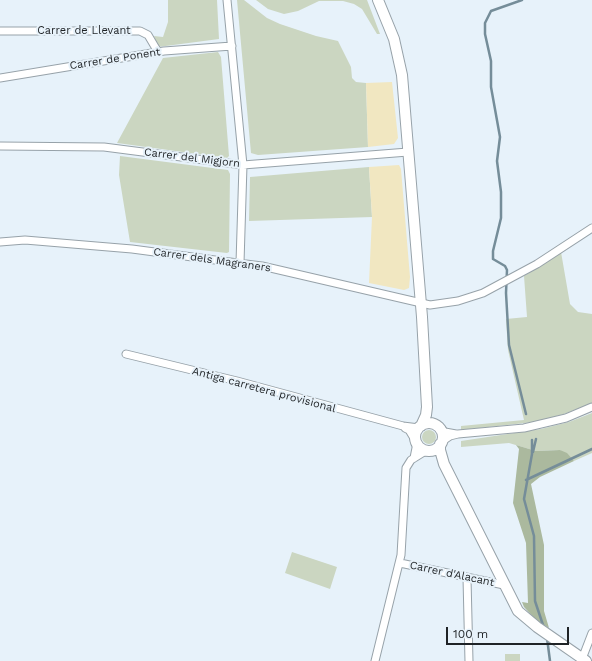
<!DOCTYPE html>
<style>
body{margin:0}
#map{position:relative;width:592px;height:661px;overflow:hidden;background:#e7f2fa;font-family:"Work Sans",sans-serif}
canvas{display:block}
.scale{position:absolute;left:446px;top:627px;width:123px;height:18px;box-sizing:border-box;border:2px solid #1f2326;border-top:0;padding-left:5px;font-size:12px;line-height:14px;white-space:nowrap;color:#1f2326;-webkit-text-stroke:3px #e7f2fa;paint-order:stroke}
</style>
<div id="map">
<canvas width="592" height="661"></canvas>
<div class="scale">100 m</div>
</div>
<script>
const ctx = document.querySelector('canvas').getContext('2d');
ctx.lineJoin = 'round';
function fillPath(path, color) {
  ctx.fillStyle = color;
  ctx.fill(path, 'evenodd');
}
function poly(rows) {
  const path = new Path2D();
  for (const r of rows) {
    if (r.length === 3) {
      path.moveTo(r[0] + r[2], r[1]);
      path.arc(r[0], r[1], r[2], 0, 2 * Math.PI);
      continue;
    }
    path.moveTo(r[0], r[1]);
    for (let i = 2; i < r.length; i += 2) path.lineTo(r[i], r[i + 1]);
  }
  return path;
}
function trace(path, color, width, dash) {
  ctx.strokeStyle = color;
  ctx.lineWidth = width;
  ctx.lineCap = dash ? 'butt' : 'round';
  ctx.setLineDash(dash || []);
  ctx.stroke(path);
}
function label(font, color, halo, rows, align = 'center') {
  ctx.font = font + ' "Work Sans",sans-serif';
  ctx.lineWidth = 4;
  ctx.setLineDash([]);
  ctx.textBaseline = 'middle';
  ctx.strokeStyle = halo;
  ctx.fillStyle = color;
  for (const [text, x, y, turn = 0] of rows) {
    ctx.save();
    ctx.translate(x, y);
    ctx.rotate((+turn || 0) * Math.PI / 180);
    ctx.textAlign = isNaN(turn) ? turn : align;
    if (halo) ctx.strokeText(text, 0, 0);
    ctx.fillText(text, 0, 0);
    ctx.restore();
  }
}
fillPath(poly([
 [168,0,217,0,219,39,158,47,154,36,163,37,168,22],
 [237,0,244,0,267,18,280,24,316,36,338,41,351,67,352,78,356,82,366,83,368,147,258,155,251,153],
 [256,0,367,0,380,34,377,34,362,9,354,4,343,1,319,1,298,11,284,14,268,9],
 [218,52,221,57,229,156,227,158,117,143,163,58],
 [120,156,228,170,230,174,229,252,227,253,130,242,119,175],
 [369,167,372,217,249,221,250,177],
 [561,252,570,304,578,312,592,314,592,403,564,414,534,422,461,430,461,426,524,420,508,350,506,319,527,317,524,276],
 [592,413,592,453,574,461,560,450,536,451,509,443,461,447,461,441,541,429,569,422],
 [429,437,7],
 [292,552,337,567,330,589,285,573],
 [505,654,520,654,520,661,505,661]
]), '#cbd6c1');
fillPath(poly([
 [516,445,536,451,560,450,567,453,574,461,540,477,531,484,544,545,544,611,549,628,536,620,524,607,522,602,528,603,526,543,513,503,519,449]
]), '#abb99e');
fillPath(poly([
 [392,82,398,138,394,144,368,147,366,83],
 [399,165,401,169,410,277,409,288,404,290,369,283,372,217,369,167]
]), '#f1e7c1');
trace(poly([
 [522,0,491,11,485,23,485,34,491,61,491,87,500,137,497,161,501,192,501,218,493,251,493,259,505,266,507,270,506,293,509,345,526,414],
 [532,440,532,454,524,499,534,536,535,601,544,628],
 [533,452,536,439],
 [526,480,592,449],
 [547,638,550,661]
]), '#758d99', 2.5);
const street = poly([
 [227,0,243,165,240,263],
 [0,31,140,31,148,35,158,52],
 [0,78,164,51,232,46],
 [0,146,104,147,243,165,408,152],
 [0,242,25,240,132,249,230,262,262,266,430,305,458,301,483,293,537,264,592,228],
 [126,354,237,381,403,426,419,428],
 [438,427,445,432,456,434],
 [405,428,409,430,415,440],
 [441,442,450,436,458,434,524,428,566,418,592,407],
 [414,458,417,443],
 [400,563,504,585],
 [467,578,469,661],
 [582,659,592,633],
 [375,661,401,555,406,468,411,460,427,450]
]);
const secondary = poly([
 [378,0,394,39,402,75,422,317,427,407,426,415,421,426],
 [429,437,14],
 [440,444,440,450,444,464,518,611,537,627,586,661]
]);
trace(street, '#97a2a9', 9);
trace(secondary, '#97a2a9', 12);
trace(street, '#fff', 7);
trace(secondary, '#fff', 10);
label('11px', '#1f2326', '#e7f2fa', [
 ["Carrer de Llevant",84,31],
 ["Carrer de Ponent",115,59,-9],
 ["Carrer del Migjorn",192,158,7],
 ["Carrer dels Magraners",212,260,8],
 ["Antiga carretera provisional",264,390,15],
 ["Carrer d'Alacant",452,574,12]
]);
</script>
